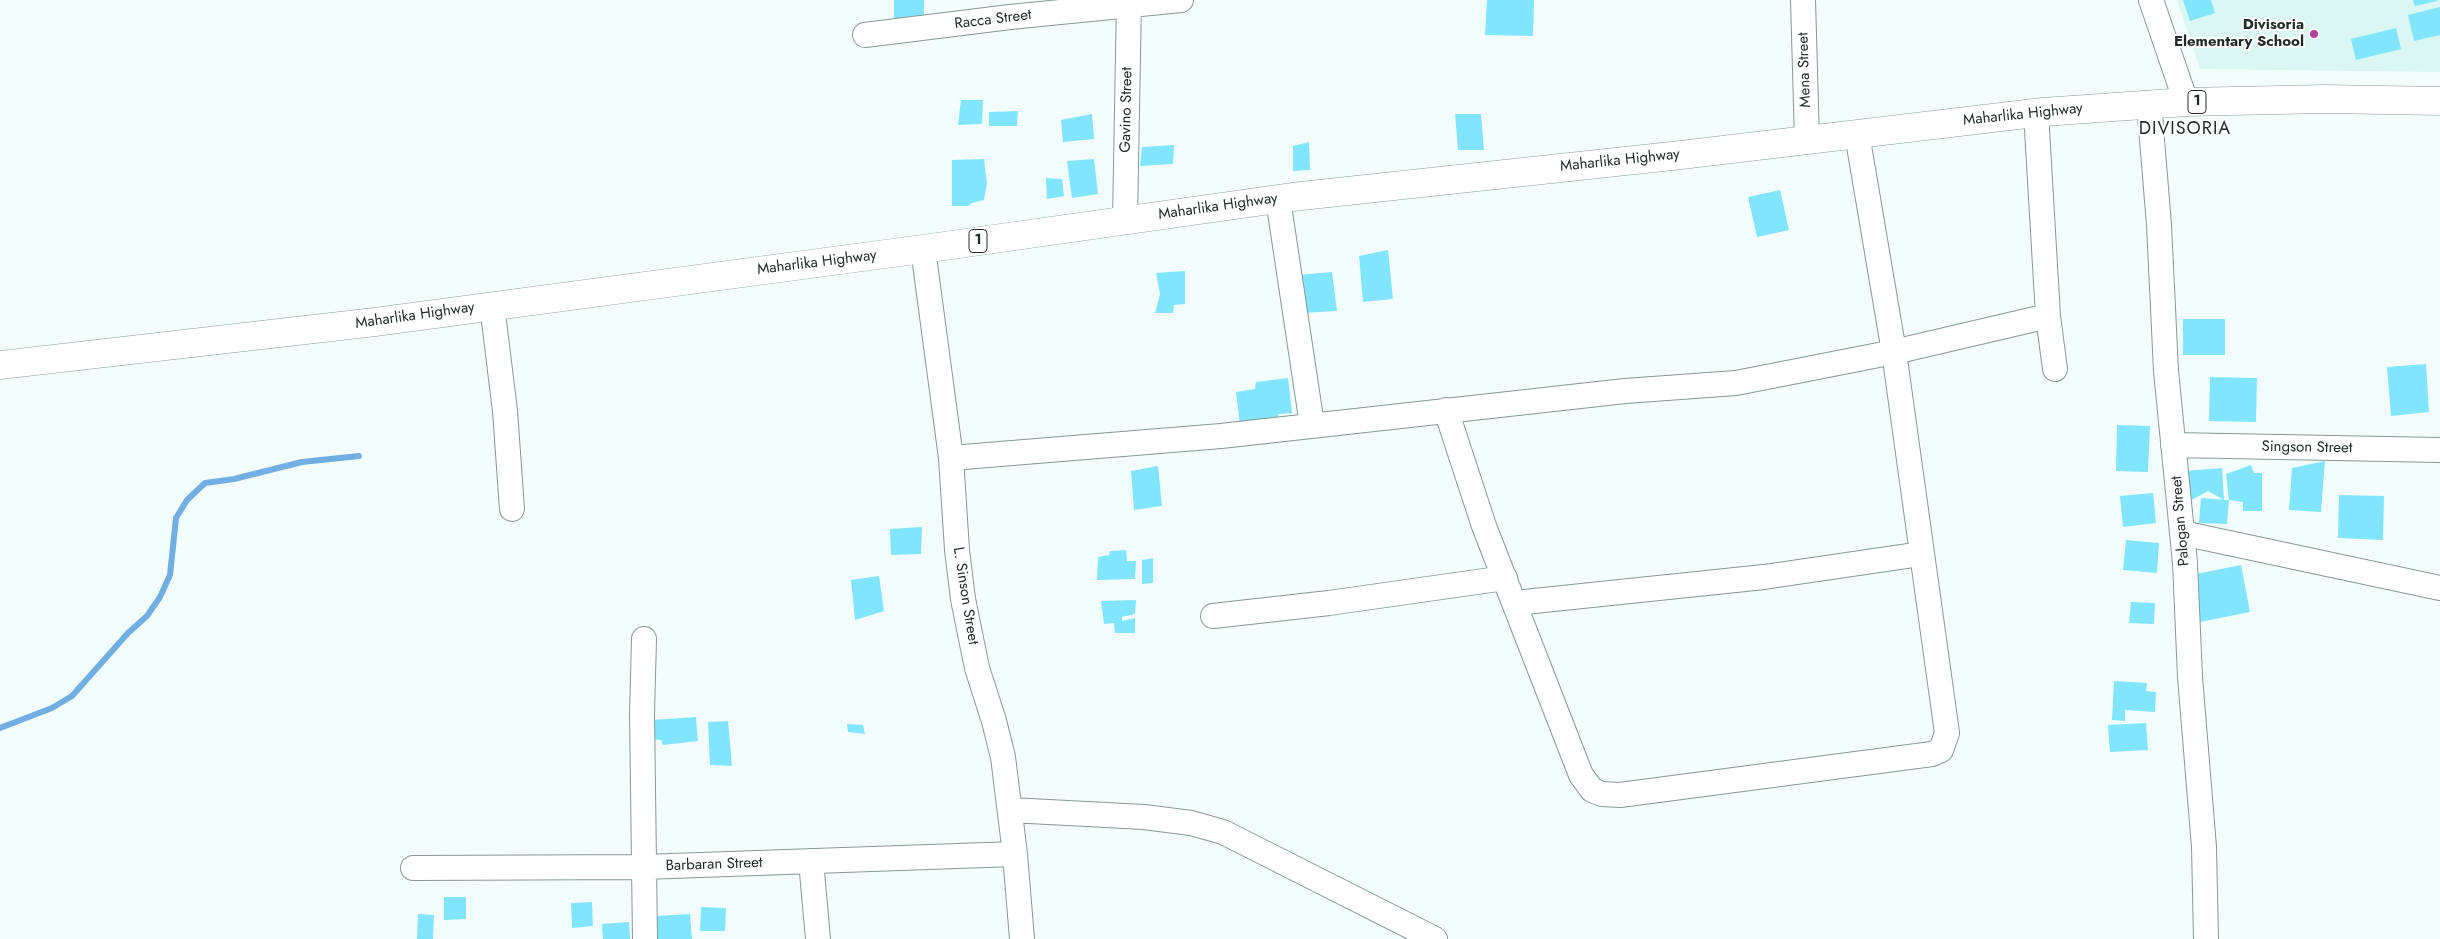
<!DOCTYPE html>
<style>
body{margin:0}
canvas{display:block;background:#f3fefc}
</style>
<canvas width="2440" height="939"></canvas>
<script>
const ctx = document.querySelector('canvas').getContext('2d');
ctx.lineJoin = 'round';
function fillPath(path, color) {
  ctx.fillStyle = color;
  ctx.fill(path, 'evenodd');
}
function poly(rows) {
  const path = new Path2D();
  for (const r of rows) {
    path.moveTo(r[0], r[1]);
    for (let i = 2; i < r.length; i += 2) path.lineTo(r[i], r[i + 1]);
  }
  return path;
}
function trace(path, color, width, dash) {
  ctx.strokeStyle = color;
  ctx.lineWidth = width;
  ctx.lineCap = dash ? 'butt' : 'round';
  ctx.setLineDash(dash || []);
  ctx.stroke(path);
}
function label(font, color, halo, rows, align = 'center') {
  ctx.font = font + ' Jost,sans-serif';
  ctx.lineWidth = 4;
  ctx.setLineDash([]);
  ctx.textBaseline = 'middle';
  ctx.strokeStyle = halo;
  ctx.fillStyle = color;
  for (const [text, x, y, turn = 0] of rows) {
    ctx.save();
    ctx.translate(x, y);
    ctx.rotate((+turn || 0) * Math.PI / 180);
    ctx.textAlign = isNaN(turn) ? turn : align;
    if (halo) ctx.strokeText(text, 0, 0);
    ctx.fillText(text, 0, 0);
    ctx.restore();
  }
}
fillPath(poly([
 [2177,0,2440,0,2440,72,2200,69]
]), '#daf7f3');
trace(poly([
 [0,728,52,708,72,696,128,633,147,616,160,597,170,575,176,518,187,500,205,483,234,479,302,462,359,456]
]), '#71aee3', 6);
fillPath(poly([
 [894,0,924,0,924,19,894,21],
 [1487,0,1534,0,1533,36,1485,35],
 [2183,0,2211,0,2215,13,2190,21],
 [2413,0,2437,0,2437,1,2415,6],
 [2440,7,2440,35,2414,41,2408,15],
 [2396,28,2401,49,2356,60,2351,39],
 [961,100,983,100,982,124,958,125],
 [1018,111,1017,126,989,126,989,112],
 [1092,114,1094,139,1063,142,1061,120],
 [1455,114,1481,114,1484,150,1458,150],
 [1309,142,1310,170,1293,171,1293,146],
 [1174,145,1173,164,1140,166,1142,147],
 [984,159,987,183,984,200,972,203,968,206,952,206,952,160],
 [1094,159,1098,194,1072,198,1067,161],
 [1046,178,1062,179,1064,196,1047,199],
 [1780,190,1789,230,1757,237,1748,197],
 [1388,250,1393,299,1363,302,1359,256],
 [1185,271,1185,304,1174,305,1173,313,1155,313,1160,294,1156,273],
 [1332,272,1337,311,1301,313,1299,275],
 [2183,319,2225,319,2225,355,2183,355],
 [2426,364,2429,412,2391,416,2387,367],
 [2210,377,2257,378,2256,422,2209,421],
 [1288,378,1292,413,1278,414,1280,422,1240,425,1236,392,1255,389,1256,382],
 [2117,425,2150,426,2148,472,2116,471],
 [2325,461,2321,512,2289,510,2292,468],
 [2251,465,2254,473,2262,473,2262,511,2243,511,2243,502,2229,500,2226,474],
 [1158,466,1162,506,1134,510,1131,471],
 [2222,468,2224,500,2208,491,2188,502,2185,471],
 [2153,493,2156,523,2123,527,2120,496],
 [2339,495,2384,496,2383,540,2338,538],
 [2201,498,2229,500,2227,524,2199,523],
 [922,527,921,554,891,555,890,529],
 [2126,540,2159,543,2157,573,2123,570],
 [1126,550,1127,561,1136,561,1135,579,1097,580,1098,557,1109,555,1110,551],
 [1153,558,1153,583,1142,584,1142,560],
 [2241,565,2250,612,2200,622,2191,575],
 [879,576,884,611,855,620,851,580],
 [1136,600,1135,614,1122,617,1122,621,1135,618,1135,633,1115,633,1114,623,1104,624,1101,601],
 [2131,602,2155,603,2154,624,2129,623],
 [2114,681,2147,683,2146,691,2156,692,2155,712,2125,710,2125,721,2112,720],
 [696,717,698,741,663,745,661,740,649,739,651,720],
 [728,721,732,766,710,765,708,722],
 [2146,723,2148,750,2110,752,2108,725],
 [847,724,863,725,865,734,848,732],
 [444,897,466,897,466,919,444,920],
 [592,902,593,926,572,928,571,903],
 [701,907,726,908,725,931,700,931],
 [418,914,434,915,433,939,417,939],
 [690,914,692,939,657,939,656,916],
 [629,922,630,939,603,939,602,924]
]), '#81e5fe');
const minor = poly([
 [1803,0,1807,140],
 [2151,0,2186,102],
 [865,35,1010,17,1181,0],
 [2149,103,2159,225,2166,371,2185,563,2190,677,2204,847,2206,939],
 [2036,113,2048,316,2055,369],
 [1278,199,1312,425],
 [1125,221,1129,0],
 [923,249,951,458,957,550,963,599,977,668,994,721,1003,757,1015,854,1022,939],
 [492,305,505,411,512,509],
 [1446,410,1484,526,1581,775,1592,790,1602,794,1620,795,1932,754,1941,750,1947,733,1894,352,1857,134],
 [2173,445,2440,450],
 [951,458,1221,436,1625,391,1736,383,1894,352,2048,316],
 [2182,533,2440,588],
 [1515,603,1764,577,1921,554],
 [1213,616,1329,603,1505,578],
 [644,639,642,713,645,939],
 [1010,810,1144,817,1191,823,1223,832,1435,939],
 [811,861,818,939],
 [413,868,643,867,1015,854]
]);
const trunk = poly([
 [0,365,375,322,923,249,1292,197,1681,155,2043,112,2186,102,2325,99,2440,101]
]);
trace(minor, '#879896', 26);
trace(trunk, '#879896', 29);
trace(minor, '#fff', 24);
trace(trunk, '#fff', 28);
for (const [x, y, r, color] of [
 [2314,34,5,"#b2429e"]
]) {
  const dot = new Path2D();
  dot.arc(x, y, r, 0, 2 * Math.PI);
  ctx.fillStyle = color;
  ctx.fill(dot);
  trace(dot, '#fff', 2);
}
for (const [x, y, w] of [
 [2197,102,18],
 [978,241,18]
]) {
  const box = new Path2D();
  box.roundRect(x - w / 2, y - 11.5, w, 23, 4);
  ctx.fillStyle = '#fff';
  ctx.fill(box);
  trace(box, '#232b29', 1);
}
label('bold 14px', '#232b29', null, [
 ["1",2197,102],
 ["1",978,241]
]);
label('15px', '#232b29', '#fff', [
 ["Racca Street",993,20,-7],
 ["Mena Street",1805,70,-92],
 ["Gavino Street",1127,110,-89],
 ["Maharlika Highway",2023,115,-6],
 ["Maharlika Highway",1620,161,-6],
 ["Maharlika Highway",1218,207,-8],
 ["Maharlika Highway",817,263,-7],
 ["Maharlika Highway",415,316,-8],
 ["Singson Street",2307,448,1],
 ["Palogan Street",2181,521,-95],
 ["L. Sinson Street",965,596,81],
 ["Barbaran Street",714,865,-2]
]);
label('bold 15px', '#232b29', '#fff', [
 ["Divisoria",2304,25],
 ["Elementary School",2304,42]
], 'right');
ctx.letterSpacing = '1px';
label('18px', '#232b29', '#fff', [
 ["DIVISORIA",2185,130]
]);
ctx.letterSpacing = '0px';
</script>
